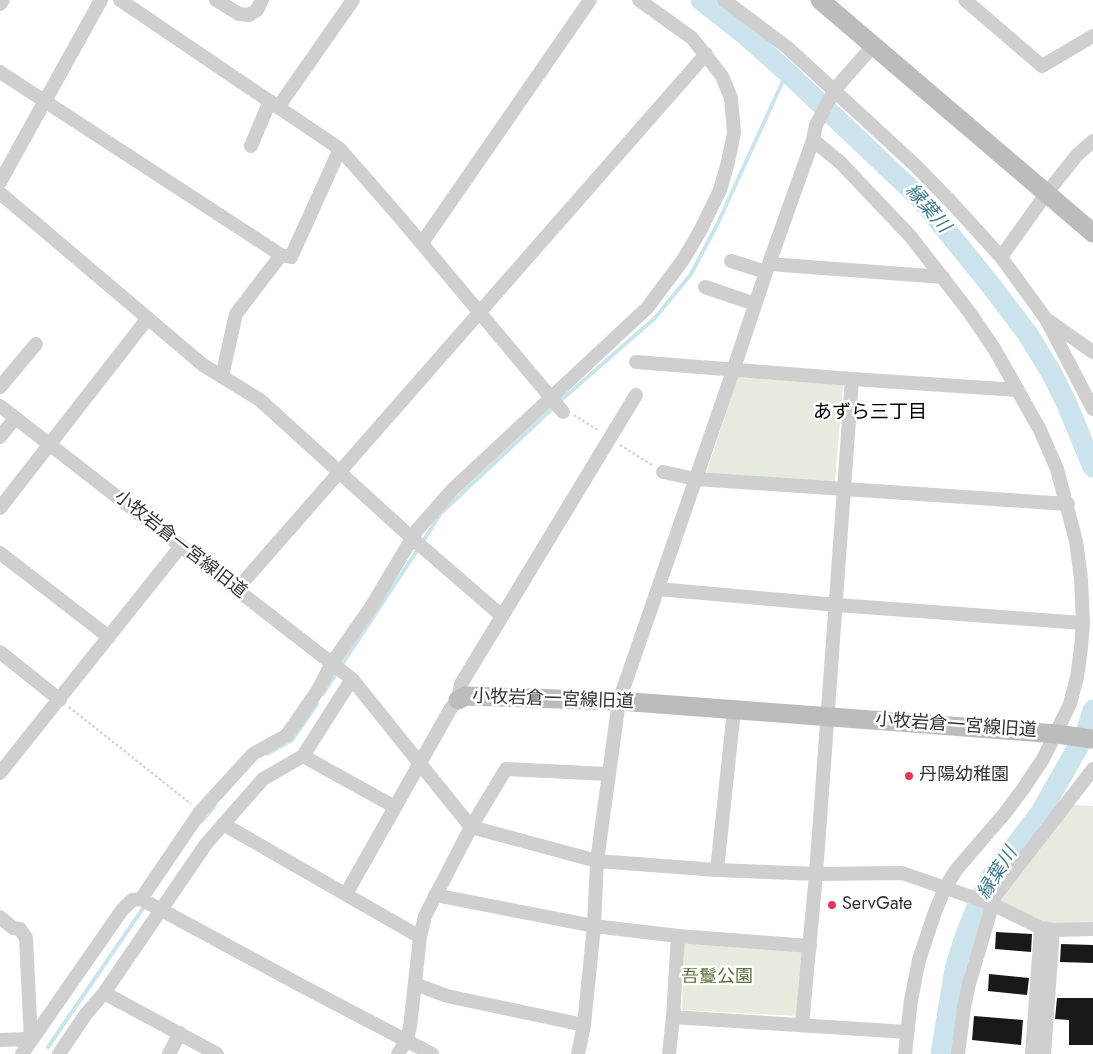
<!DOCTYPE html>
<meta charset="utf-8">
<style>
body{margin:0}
canvas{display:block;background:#fff}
</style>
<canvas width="1093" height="1054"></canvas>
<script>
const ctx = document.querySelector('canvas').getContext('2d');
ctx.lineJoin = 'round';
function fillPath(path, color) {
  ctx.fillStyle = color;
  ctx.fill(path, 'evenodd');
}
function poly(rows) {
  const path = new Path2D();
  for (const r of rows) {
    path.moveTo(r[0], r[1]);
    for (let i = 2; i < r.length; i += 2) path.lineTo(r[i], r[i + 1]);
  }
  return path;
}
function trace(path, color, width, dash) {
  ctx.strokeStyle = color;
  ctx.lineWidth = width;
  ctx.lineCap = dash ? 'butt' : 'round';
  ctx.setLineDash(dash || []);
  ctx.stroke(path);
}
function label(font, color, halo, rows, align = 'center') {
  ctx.font = font + ' Jost,"Noto Sans JP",sans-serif';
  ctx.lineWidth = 5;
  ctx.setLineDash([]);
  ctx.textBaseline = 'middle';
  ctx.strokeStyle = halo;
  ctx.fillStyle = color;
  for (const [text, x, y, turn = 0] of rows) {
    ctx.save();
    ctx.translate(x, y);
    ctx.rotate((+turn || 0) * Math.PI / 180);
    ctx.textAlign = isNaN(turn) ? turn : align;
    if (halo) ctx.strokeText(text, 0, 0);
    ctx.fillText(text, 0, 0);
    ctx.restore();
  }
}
fillPath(poly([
 [738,377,843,385,835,483,706,474],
 [1073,805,1093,806,1093,925,1046,924,997,900],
 [684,942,804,951,798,1016,682,1010]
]), '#e7ebde');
trace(poly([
 [559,402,655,318,691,274,718,223,787,72],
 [422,543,441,513,554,407],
 [341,666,418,549],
 [323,694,337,672],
 [267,754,292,740,317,704],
 [201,822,215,806],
 [48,1047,146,904]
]), '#cbe3ec', 4);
trace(poly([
 [701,0,742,32,787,72,921,199,989,283,1027,333,1051,372,1066,402,1093,467],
 [941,1054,955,969,966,934,979,902,991,878,1041,812,1086,733,1093,710]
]), '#cbe3ec', 21);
fillPath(poly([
 [996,932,1032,934,1031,952,995,949],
 [1061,944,1093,945,1093,963,1060,962],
 [989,974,1029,978,1027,995,988,991],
 [1057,998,1093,998,1093,1045,1069,1045,1069,1020,1055,1019],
 [974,1016,1023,1020,1021,1045,972,1040]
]), '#191919');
trace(poly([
 [574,415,599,431],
 [620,445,652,465],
 [69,707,191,804]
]), '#ccc', 2, [2.5, 2.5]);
trace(poly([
 [120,0,340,149,402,220,563,412],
 [216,0,239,14,249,15,257,10,262,0],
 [724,0,788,48,916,166,951,202,1001,257,1046,319,1093,409],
 [965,0,1042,66,1093,36],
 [0,4,3,0],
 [0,72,281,255,291,257,340,149],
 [279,106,353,0],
 [813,140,841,163,911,237,970,313,995,350,1040,430,1057,469,1076,541,1081,579,1083,623,1081,648,1077,677,1070,704,1043,759,1023,789,1005,813,956,870,945,888,935,912,919,960,911,1000,905,1054],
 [251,146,270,101],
 [0,182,101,0],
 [0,193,203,365,260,400,413,539,502,616],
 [422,243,590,0],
 [1001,257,1046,194,1077,155,1093,141],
 [731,261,766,272],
 [769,264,943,277],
 [705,287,755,304],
 [1049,321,1093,352],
 [636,362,852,379,1018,390],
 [222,376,236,314,281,255],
 [0,387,36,344],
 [0,406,352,679,471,827,597,861,717,870,816,874,902,873,992,904,1041,928,1053,930,1093,929],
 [0,437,15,418],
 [663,472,696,479,1068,504],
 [0,508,148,318],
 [0,553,109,637],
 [237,589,706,54],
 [658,589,837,605,1083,623],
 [0,652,60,700],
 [303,756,395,807],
 [0,773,181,546],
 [223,824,420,937],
 [717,870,734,710],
 [346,894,451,708,458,700,461,684,636,395],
 [435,895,594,926,678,936,810,946],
 [141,899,200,812,253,754,287,735,318,690,332,663,371,607,417,530,452,490,647,308,683,260,700,231,720,190,728,162,734,133,731,98,722,76,692,38,639,0],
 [0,917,13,928,20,929,26,938,31,1041],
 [415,984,447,996,584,1025],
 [104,993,217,1054],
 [673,1017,907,1032],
 [802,1025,816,874,852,379],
 [0,1040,31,1039],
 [22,1054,122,910,132,900,141,899,304,987,432,1054],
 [59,1054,86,1014,104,993,206,844,263,779,303,756,352,679],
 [169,1054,180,1033],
 [398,1054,407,1039,410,1027,420,937,425,916,471,827,506,769,608,774],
 [578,1054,584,1025,594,926,597,861,619,701,733,371,766,272,813,140,816,125,835,89,873,46],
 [669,1054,673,1017,678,936],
 [958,1054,964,1007,969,984,995,896,1093,769],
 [1032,1054,1041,928],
 [1044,1054,1053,930]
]), '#cfcfcf', 14);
trace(poly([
 [820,0,1093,233],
 [458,700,466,696,619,701,1057,734,1093,739]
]), '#bcbcbc', 19);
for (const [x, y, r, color] of [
 [909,776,5,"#e6375a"],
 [832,905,5,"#e6375a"]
]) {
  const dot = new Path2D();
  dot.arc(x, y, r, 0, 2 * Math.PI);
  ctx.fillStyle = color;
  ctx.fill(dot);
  trace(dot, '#fff', 2);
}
label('18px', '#323232', '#fff', [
 ["小牧岩倉一宮線旧道",180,545,38],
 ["小牧岩倉一宮線旧道",553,700,2],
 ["小牧岩倉一宮線旧道",956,726,4]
]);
label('18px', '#323232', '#fff', [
 ["丹陽幼稚園",919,776],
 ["ServGate",842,905]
], 'left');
label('18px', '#5b6f3e', '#fff', [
 ["吾鬘公園",717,978]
]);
label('italic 19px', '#3c7a8f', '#fff', [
 ["縁葉川",927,209,49],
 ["縁葉川",998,874,-58]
]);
label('19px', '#000', '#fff', [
 ["あずら三丁目",870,413]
]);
</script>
